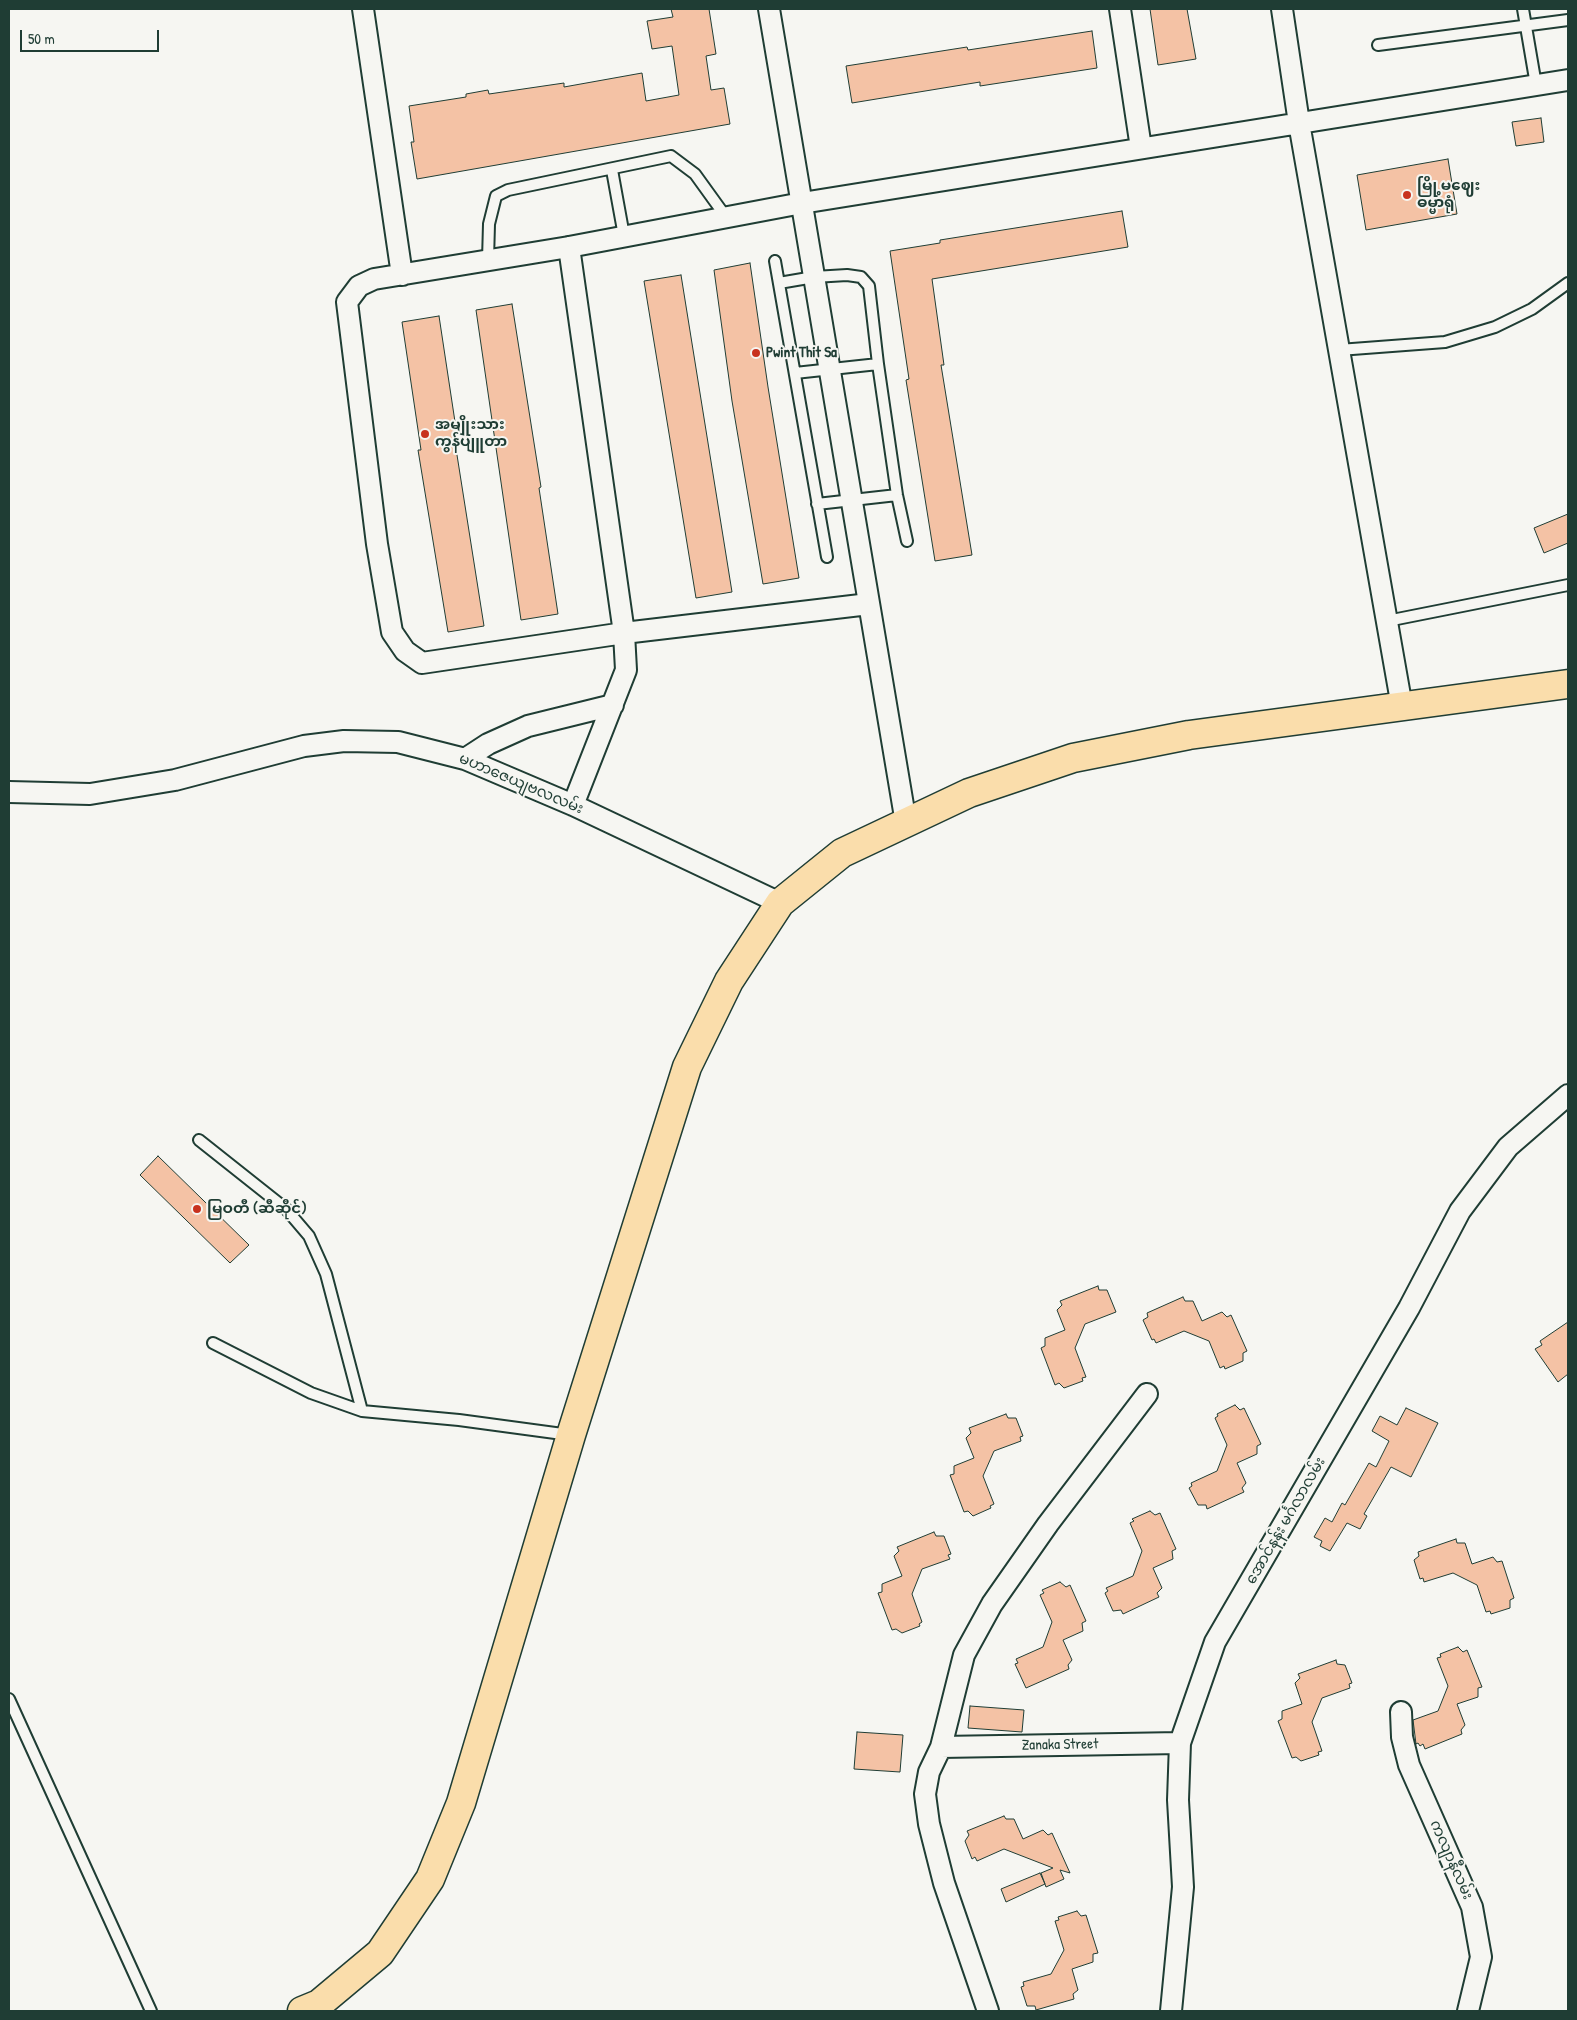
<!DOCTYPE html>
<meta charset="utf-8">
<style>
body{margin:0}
#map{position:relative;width:1577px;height:2020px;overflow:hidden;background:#f6f6f2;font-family:"Patrick Hand",sans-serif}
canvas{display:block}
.frame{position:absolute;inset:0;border:10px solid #1f3d34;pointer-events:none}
.scale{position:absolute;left:20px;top:30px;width:139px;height:22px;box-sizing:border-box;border:2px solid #1f3d34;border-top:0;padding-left:6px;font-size:15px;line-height:18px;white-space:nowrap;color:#1f3d34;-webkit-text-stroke:4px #f6f6f2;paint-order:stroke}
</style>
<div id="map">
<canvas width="1577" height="2020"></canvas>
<div class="frame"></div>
<div class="scale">50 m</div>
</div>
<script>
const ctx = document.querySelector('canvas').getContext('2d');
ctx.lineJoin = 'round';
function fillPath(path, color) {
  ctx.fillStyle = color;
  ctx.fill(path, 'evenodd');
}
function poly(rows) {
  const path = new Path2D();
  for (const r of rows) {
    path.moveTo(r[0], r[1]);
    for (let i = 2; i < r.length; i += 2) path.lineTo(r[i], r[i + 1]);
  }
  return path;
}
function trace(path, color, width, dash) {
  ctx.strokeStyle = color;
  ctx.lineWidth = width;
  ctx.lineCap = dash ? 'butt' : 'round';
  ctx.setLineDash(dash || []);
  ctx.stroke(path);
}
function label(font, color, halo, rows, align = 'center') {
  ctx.font = font + ' "Patrick Hand","Noto Sans Myanmar",sans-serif';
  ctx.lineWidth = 4;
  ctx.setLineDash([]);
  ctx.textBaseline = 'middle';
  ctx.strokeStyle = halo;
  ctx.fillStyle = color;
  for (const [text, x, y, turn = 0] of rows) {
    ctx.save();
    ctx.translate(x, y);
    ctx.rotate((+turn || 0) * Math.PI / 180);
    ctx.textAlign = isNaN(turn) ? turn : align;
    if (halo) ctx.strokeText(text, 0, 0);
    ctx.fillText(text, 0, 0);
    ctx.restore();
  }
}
const building = poly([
 [671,9,709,9,716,54,706,56,711,90,724,88,730,124,417,179,411,142,414,142,409,106,466,97,466,94,488,90,489,94,564,83,564,87,642,73,646,101,679,95,672,46,652,49,647,21,673,17,671,9],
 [1150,9,1187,9,1196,59,1158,65,1150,9],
 [1092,31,1097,68,980,86,980,82,852,103,846,66,967,47,968,50,1092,31],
 [1541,118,1544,142,1516,146,1512,122,1541,118],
 [1448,159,1457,214,1366,230,1357,175,1448,159],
 [1122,211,1128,247,932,279,944,365,941,365,972,555,935,561,906,380,909,379,890,251,940,243,940,240,1122,211],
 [750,263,768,387,799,578,763,584,732,401,714,270,750,263],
 [681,275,732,592,696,598,644,281,681,275],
 [512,304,541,487,539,488,558,614,521,620,476,310,512,304],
 [439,316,457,435,454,436,484,626,448,632,418,450,421,450,402,322,439,316],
 [1568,514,1568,543,1544,553,1534,528,1568,514],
 [158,1156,249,1245,230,1263,140,1175,158,1156],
 [1098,1286,1099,1290,1107,1290,1116,1312,1085,1324,1075,1348,1086,1377,1082,1378,1083,1381,1064,1388,1059,1383,1055,1385,1041,1348,1045,1346,1045,1338,1065,1330,1057,1310,1062,1305,1060,1301,1098,1286],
 [1183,1297,1185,1301,1193,1301,1202,1321,1222,1312,1227,1317,1231,1315,1247,1351,1243,1353,1243,1361,1225,1369,1224,1366,1220,1368,1209,1341,1184,1331,1156,1343,1154,1339,1152,1340,1143,1320,1148,1317,1147,1313,1183,1297],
 [1568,1322,1568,1374,1558,1382,1535,1349,1542,1345,1540,1341,1568,1322],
 [1235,1405,1240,1410,1244,1408,1261,1444,1257,1446,1257,1454,1237,1463,1246,1483,1242,1488,1244,1492,1207,1509,1206,1505,1198,1505,1189,1488,1192,1486,1191,1483,1217,1471,1227,1445,1215,1418,1218,1416,1217,1414,1235,1405],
 [1406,1408,1438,1423,1411,1477,1391,1467,1364,1514,1367,1516,1360,1529,1347,1523,1330,1551,1320,1546,1322,1541,1314,1537,1325,1518,1332,1522,1342,1503,1345,1505,1369,1463,1376,1467,1389,1441,1372,1431,1380,1416,1397,1425,1406,1408],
 [1006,1414,1008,1418,1016,1418,1023,1436,1020,1437,1021,1441,994,1451,983,1476,994,1504,990,1506,991,1508,973,1516,968,1511,964,1512,950,1475,954,1474,954,1466,974,1458,966,1438,971,1433,969,1428,1006,1414],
 [1150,1511,1155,1515,1160,1513,1176,1549,1172,1551,1173,1559,1153,1568,1162,1588,1157,1593,1159,1597,1123,1614,1121,1610,1113,1611,1105,1593,1108,1591,1106,1588,1133,1576,1142,1551,1130,1523,1134,1521,1132,1519,1150,1511],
 [934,1532,936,1536,944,1536,951,1554,948,1555,950,1559,922,1569,912,1594,922,1622,919,1624,920,1626,902,1633,896,1629,892,1630,878,1593,882,1592,882,1584,902,1576,894,1556,899,1551,897,1547,934,1532],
 [1456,1539,1457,1543,1465,1543,1472,1564,1493,1557,1497,1562,1502,1561,1514,1598,1510,1600,1510,1608,1491,1614,1490,1611,1486,1612,1477,1585,1453,1573,1424,1582,1423,1578,1420,1579,1414,1560,1419,1556,1418,1552,1456,1539],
 [1060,1582,1066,1587,1070,1585,1086,1621,1082,1623,1083,1631,1063,1640,1072,1660,1068,1665,1069,1669,1026,1688,1015,1664,1018,1663,1016,1659,1043,1647,1052,1622,1040,1595,1044,1593,1042,1590,1060,1582],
 [1458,1647,1463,1652,1467,1650,1482,1687,1478,1688,1478,1697,1457,1704,1465,1725,1461,1730,1462,1734,1425,1749,1423,1744,1420,1746,1418,1743,1416,1744,1413,1720,1438,1711,1448,1686,1437,1658,1441,1657,1440,1654,1458,1647],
 [1336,1660,1337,1664,1345,1665,1352,1683,1349,1684,1350,1688,1322,1698,1312,1722,1322,1751,1318,1752,1319,1755,1301,1761,1296,1757,1292,1758,1278,1721,1282,1719,1282,1711,1302,1704,1295,1683,1300,1678,1298,1674,1336,1660],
 [970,1706,1024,1710,1022,1732,968,1728,970,1706],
 [857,1732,903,1735,900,1772,854,1769,857,1732],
 [1004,1816,1006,1819,1014,1819,1023,1839,1043,1830,1048,1835,1052,1833,1070,1873,1060,1870,1064,1879,1046,1887,1041,1873,1053,1868,1004,1849,977,1861,975,1857,972,1859,965,1841,969,1835,967,1831,1004,1816],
 [1040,1873,1045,1884,1006,1902,1001,1889,1040,1873],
 [1077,1911,1081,1916,1086,1915,1098,1953,1093,1954,1093,1962,1072,1969,1078,1990,1073,1994,1074,1999,1036,2010,1035,2006,1027,2006,1021,1987,1024,1986,1023,1982,1051,1974,1064,1950,1055,1921,1059,1920,1058,1917,1077,1911]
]);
fillPath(building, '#f4c2a5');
trace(building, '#1f3d34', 1);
const lane = poly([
 [1523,9,1536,85],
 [1378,45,1568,20],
 [612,170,624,236],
 [488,260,489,224,496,196,508,190,671,156,695,174,726,217],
 [775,261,827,557],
 [779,283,814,277,847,275,861,277,869,286,878,364,897,495,907,541],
 [1339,350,1445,342,1495,327,1532,309,1568,283],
 [795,373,878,364],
 [817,504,897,495],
 [1387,621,1568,585],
 [199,1140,286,1209,309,1236,326,1274,362,1411],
 [213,1343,311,1393,362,1411,459,1420,570,1435],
 [9,1699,151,2011]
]);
const street = poly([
 [363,9,402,275],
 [769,9,906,823],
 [1120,9,1141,148],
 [1282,9,1299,123,1402,707],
 [569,247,624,633,626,670,573,805],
 [869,604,624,633,422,663,405,651,392,632,377,544,347,302,359,286,374,279,569,247,802,203,1568,80],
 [465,759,488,744,528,726,613,705],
 [9,792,90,794,175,780,304,746,344,741,398,742,465,759,573,805,780,903],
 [1401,1712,1402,1737,1409,1765,1472,1907,1481,1957,1468,2011],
 [941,1747,1180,1743],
 [988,2011,944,1883,929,1824,925,1794,929,1772,941,1747,964,1655,992,1604,1048,1524,1147,1394],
 [1171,2011,1183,1887,1178,1800,1180,1743,1215,1642,1409,1308,1460,1211,1508,1147,1568,1095]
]);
const highway = poly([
 [302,2011,319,2004,380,1953,430,1879,461,1803,571,1435,687,1067,729,981,780,903,842,853,969,793,1073,758,1189,735,1568,684]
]);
trace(lane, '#1f3d34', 14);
trace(street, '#1f3d34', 24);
trace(highway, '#1f3d34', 31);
trace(lane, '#f6f6f2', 10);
trace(street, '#f6f6f2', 20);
trace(highway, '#faddab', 28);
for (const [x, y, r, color] of [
 [1407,195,5,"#c8321e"],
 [756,353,5,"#c8321e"],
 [425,434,5,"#c8321e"],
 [197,1209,5,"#c8321e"]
]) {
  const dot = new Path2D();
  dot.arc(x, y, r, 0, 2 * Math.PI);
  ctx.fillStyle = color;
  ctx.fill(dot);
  trace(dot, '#f6f6f2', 2);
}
label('bold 15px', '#1f3d34', '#f6f6f2', [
 ["မြို့မဈေး",1417,186],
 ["ဓမ္မာရုံ",1417,203],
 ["Pwint Thit Sa",766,353],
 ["အမျိုးသား",435,425],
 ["ကွန်ပျူတာ",435,442],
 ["မြဝတီ (ဆီဆိုင်)",207,1209]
], 'left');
label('15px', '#1f3d34', '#f6f6f2', [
 ["မဟာဇေယျဗလလမ်း",521,784,23],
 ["အောင်နန်း မင်္ဂလာလမ်း",1286,1521,-60],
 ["Zanaka Street",1060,1745,-1],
 ["ကလျာနီလမ်း",1451,1860,66]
]);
</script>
